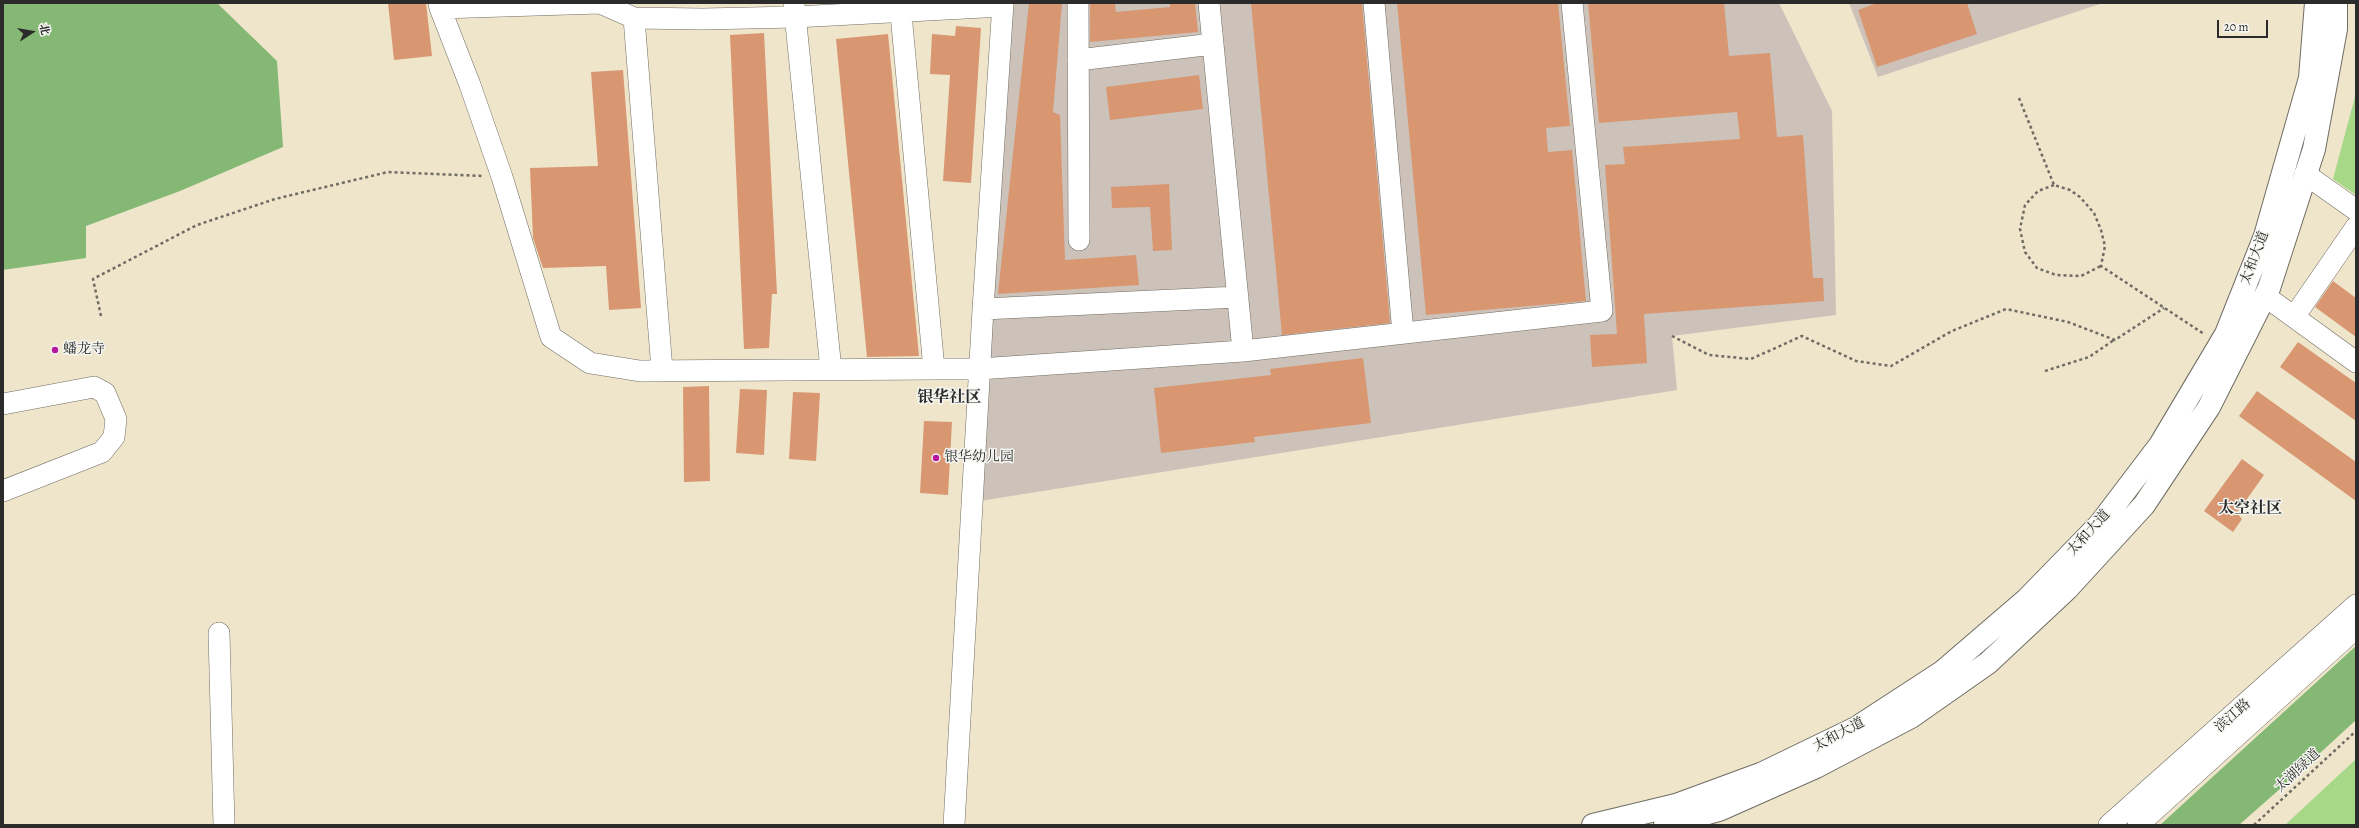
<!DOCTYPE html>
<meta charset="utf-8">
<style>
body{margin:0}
#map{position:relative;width:2359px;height:828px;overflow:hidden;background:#eee5cb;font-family:Alegreya,"Noto Serif SC",serif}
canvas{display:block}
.frame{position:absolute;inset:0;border:4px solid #2b2b2b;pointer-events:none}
.north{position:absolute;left:12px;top:12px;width:40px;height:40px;-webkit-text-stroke:3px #f6f6f2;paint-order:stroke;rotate:78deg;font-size:11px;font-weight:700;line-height:16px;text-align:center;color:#2b2b2b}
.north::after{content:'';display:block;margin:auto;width:14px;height:18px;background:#2b2b2b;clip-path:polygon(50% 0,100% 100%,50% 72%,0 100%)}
.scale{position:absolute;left:2217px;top:20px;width:51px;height:18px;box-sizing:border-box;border:2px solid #2b2b2b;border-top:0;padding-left:5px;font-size:12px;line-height:14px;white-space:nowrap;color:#2b2b2b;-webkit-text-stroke:3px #f6f6f2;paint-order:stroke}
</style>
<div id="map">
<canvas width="2359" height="828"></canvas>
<div class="frame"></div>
<div class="north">北</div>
<div class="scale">20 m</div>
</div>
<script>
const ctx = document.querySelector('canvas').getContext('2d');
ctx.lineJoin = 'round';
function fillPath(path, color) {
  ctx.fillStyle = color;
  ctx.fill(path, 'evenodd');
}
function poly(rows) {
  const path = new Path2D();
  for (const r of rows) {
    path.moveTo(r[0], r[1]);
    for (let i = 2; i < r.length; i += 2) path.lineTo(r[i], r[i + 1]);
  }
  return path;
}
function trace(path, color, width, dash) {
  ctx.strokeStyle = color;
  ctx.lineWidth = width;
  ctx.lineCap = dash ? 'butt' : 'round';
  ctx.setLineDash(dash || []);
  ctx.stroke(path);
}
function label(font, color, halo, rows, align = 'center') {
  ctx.font = font + ' Alegreya,"Noto Serif SC",serif';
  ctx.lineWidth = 3;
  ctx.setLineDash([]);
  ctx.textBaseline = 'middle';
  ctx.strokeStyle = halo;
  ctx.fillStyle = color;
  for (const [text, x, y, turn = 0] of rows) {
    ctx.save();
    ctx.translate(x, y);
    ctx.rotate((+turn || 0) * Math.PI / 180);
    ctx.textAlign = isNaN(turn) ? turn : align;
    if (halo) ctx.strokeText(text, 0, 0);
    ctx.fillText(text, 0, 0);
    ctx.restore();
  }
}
fillPath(poly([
 [1010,3,1779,3,1832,111,1836,315,1672,336,1677,390,980,501],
 [1849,3,2103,3,1878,77]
]), '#ccc2b9');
fillPath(poly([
 [2356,93,2356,195,2333,179],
 [2356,759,2356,825,2285,825]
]), '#a6d887');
fillPath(poly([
 [3,3,217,3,277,61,283,147,180,191,86,226,86,258,3,270],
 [2356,646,2356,720,2307,765,2239,825,2160,825]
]), '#84b874');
fillPath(poly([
 [388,3,426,3,432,56,394,60],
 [1029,3,1062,3,1053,112,1060,115,1065,260,1136,255,1139,285,998,294],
 [1090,3,1115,3,1116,12,1170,7,1170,3,1195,3,1198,32,1090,42],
 [1251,3,1362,3,1390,323,1282,335],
 [1397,3,1558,3,1570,126,1546,128,1548,152,1572,150,1586,301,1426,315],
 [1588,3,1724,3,1729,56,1770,53,1777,137,1803,135,1813,278,1823,278,1824,301,1644,314,1647,363,1592,367,1590,335,1617,334,1605,165,1625,164,1623,147,1740,139,1737,112,1599,123],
 [1877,3,1967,3,1977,34,1877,67,1858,10],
 [956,26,981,28,971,183,943,181,950,75,930,74,932,34,955,36],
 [764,33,777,294,772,294,769,348,744,349,730,35],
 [888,34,919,356,867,357,836,39],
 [623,70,641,308,609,310,606,266,543,268,533,238,530,168,598,166,591,72],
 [1199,75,1203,109,1110,120,1106,87],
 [1169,184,1172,250,1153,251,1150,207,1112,208,1111,187],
 [2333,281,2356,298,2356,337,2315,307],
 [2298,342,2356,383,2356,421,2280,367],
 [1363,358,1371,423,1254,437,1255,442,1161,453,1154,388,1271,375,1270,369],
 [709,386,710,481,684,482,683,387],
 [740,389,767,390,764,455,736,453],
 [2257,391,2356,462,2356,501,2239,416],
 [793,392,820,393,816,461,789,459],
 [924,421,952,422,948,495,920,493],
 [2242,459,2264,475,2237,513,2242,519,2233,532,2204,511]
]), '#d89771');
const minor = poly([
 [439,3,440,8,600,3,634,18,703,19,795,17,1003,6],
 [900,3,934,369],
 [1078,3,1079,240],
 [1209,3,1243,351],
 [1374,3,1403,333],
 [794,4,831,370],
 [440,8,470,85,502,177,551,337,590,363,640,371,934,369,979,369,1243,351,1602,311,1572,3],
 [634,18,662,370],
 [1078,60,1213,44],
 [2305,174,2356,210],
 [2265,296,2356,362],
 [983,309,1238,297],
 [2294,317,2356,227],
 [3,404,94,387,105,393,116,419,114,437,102,452,3,491],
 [219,633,224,825],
 [954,825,983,309,1003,3],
 [2109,825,2356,605],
 [2138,825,2356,628]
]);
const major = poly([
 [1593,825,1676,805,1763,773,1856,728,1942,672,2027,599,2100,524,2160,445,2226,334,2265,236,2310,78,2316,3],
 [1665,825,1719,810,1816,767,1911,717,1988,663,2067,589,2144,505,2209,407,2269,288,2314,149,2336,29,2336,3]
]);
trace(minor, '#6f6c63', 22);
trace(major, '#6f6c63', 24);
trace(poly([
 [2019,98,2054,185,2070,190,2080,197,2094,213,2101,230,2105,246,2101,266,2204,334],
 [2054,185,2038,191,2025,205,2020,229,2025,252,2037,268,2056,275,2081,276,2101,266],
 [101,316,93,279,197,225,275,199,388,172,483,176],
 [1672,336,1709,355,1751,359,1802,336,1856,361,1891,366,1952,331,2006,309,2068,322,2115,340,2164,308],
 [2045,371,2089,357,2114,340],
 [2254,825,2356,731]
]), '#6f6c63', 2.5, [3, 3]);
trace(minor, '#fff', 21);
trace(major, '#fff', 22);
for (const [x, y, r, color] of [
 [55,350,4,"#b5179e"],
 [936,458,4,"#b5179e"]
]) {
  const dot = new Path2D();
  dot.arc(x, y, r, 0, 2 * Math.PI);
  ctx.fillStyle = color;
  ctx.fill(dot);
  trace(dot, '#f6f6f2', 1.5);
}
label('14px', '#2b2b2b', '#f6f6f2', [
 ["太和大道",2255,258,-69],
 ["太和大道",2089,533,-48],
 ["滨江路",2233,716,-41],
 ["太和大道",1839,735,-28],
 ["太湖绿道",2298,771,-43]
]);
label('14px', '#2b2b2b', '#f6f6f2', [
 ["蟠龙寺",63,350],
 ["银华幼儿园",944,458]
], 'left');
label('bold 16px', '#2b2b2b', '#f6f6f2', [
 ["银华社区",949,398],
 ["太空社区",2250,509]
]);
</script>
